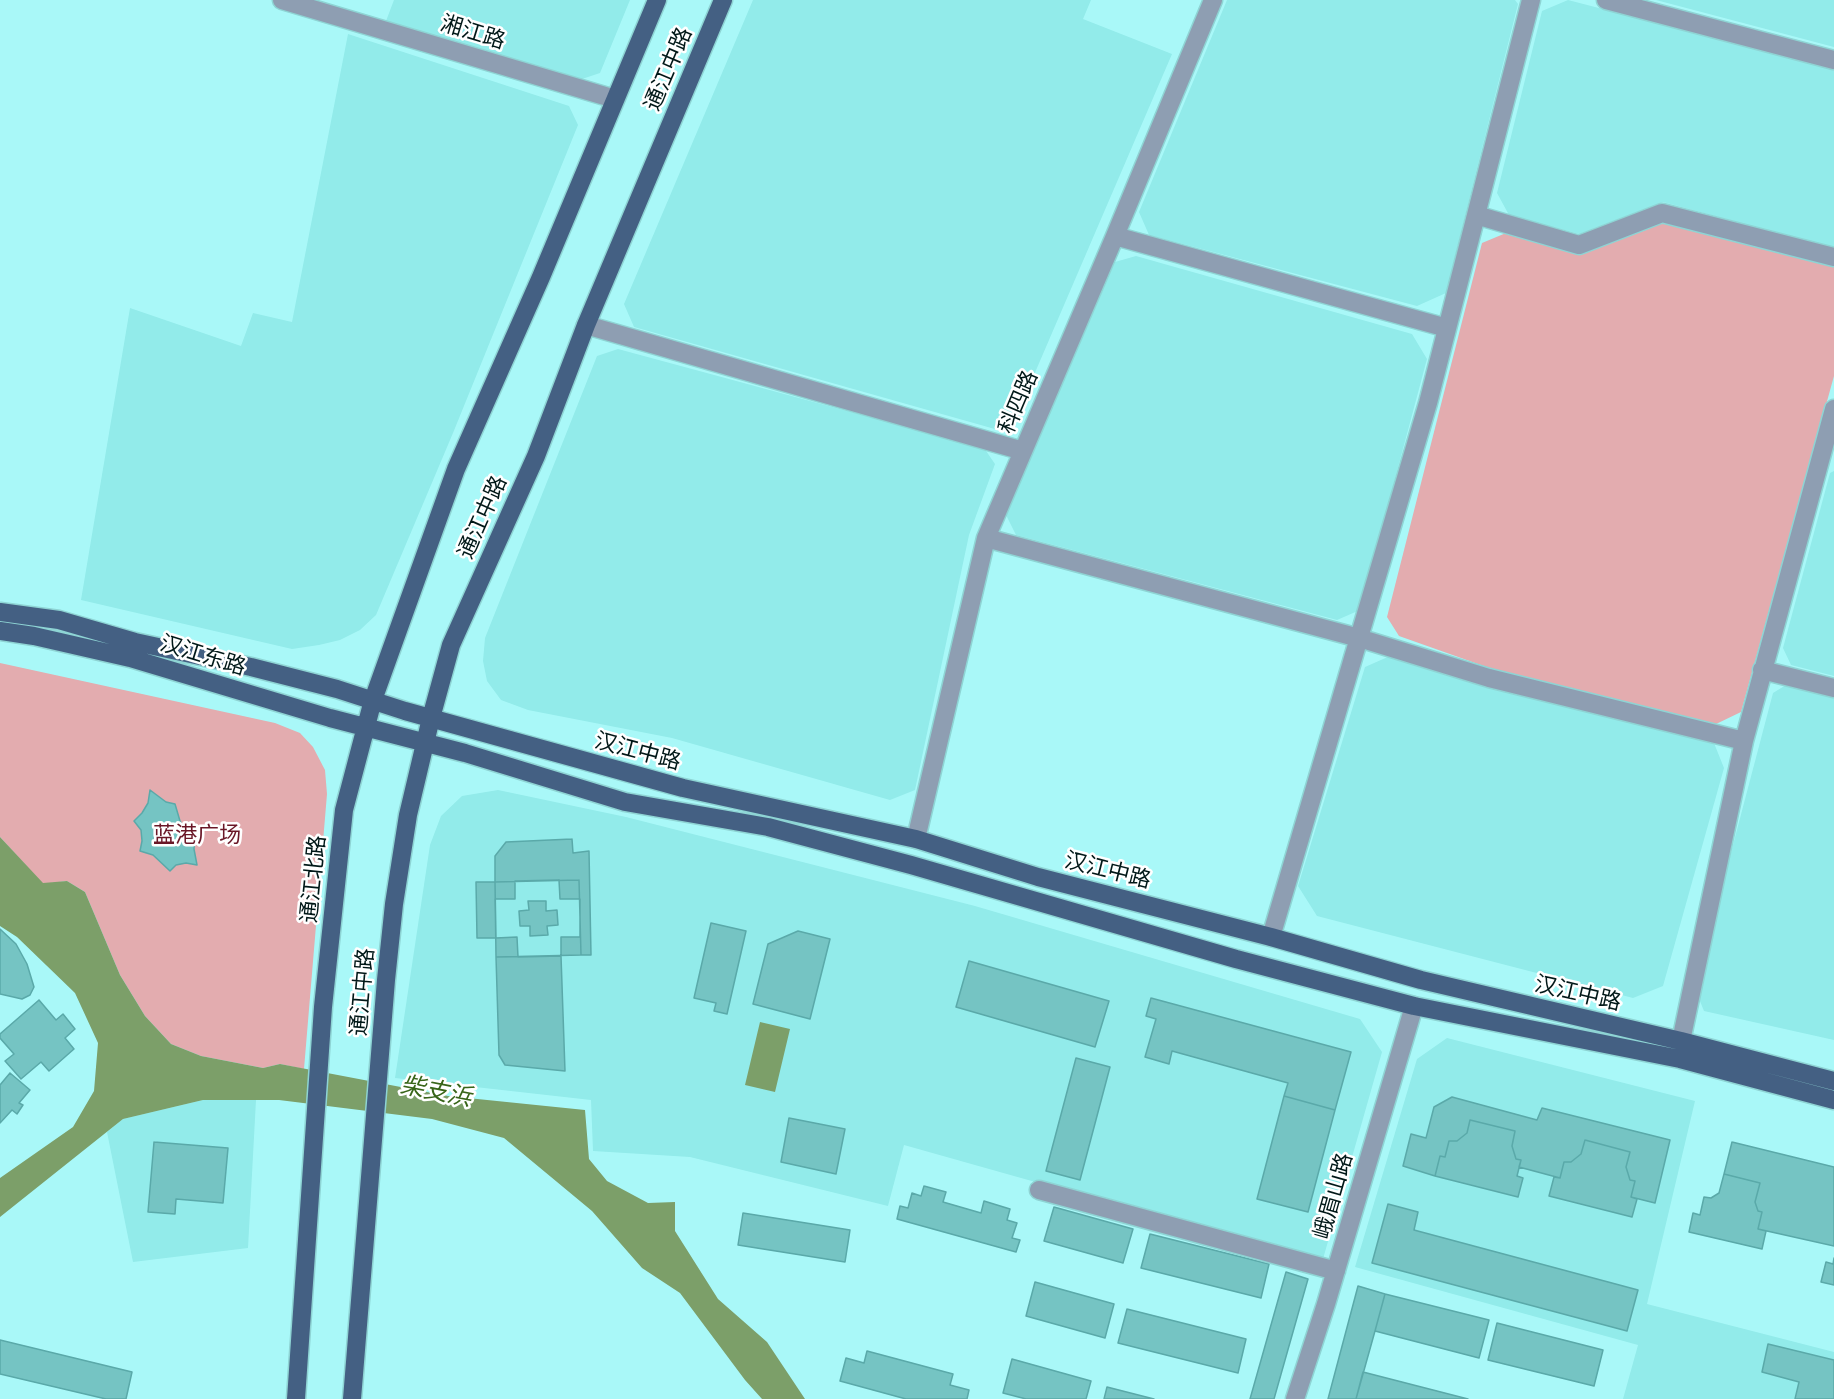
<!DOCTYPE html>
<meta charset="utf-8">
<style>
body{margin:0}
canvas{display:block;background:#a9f8f8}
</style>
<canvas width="1834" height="1399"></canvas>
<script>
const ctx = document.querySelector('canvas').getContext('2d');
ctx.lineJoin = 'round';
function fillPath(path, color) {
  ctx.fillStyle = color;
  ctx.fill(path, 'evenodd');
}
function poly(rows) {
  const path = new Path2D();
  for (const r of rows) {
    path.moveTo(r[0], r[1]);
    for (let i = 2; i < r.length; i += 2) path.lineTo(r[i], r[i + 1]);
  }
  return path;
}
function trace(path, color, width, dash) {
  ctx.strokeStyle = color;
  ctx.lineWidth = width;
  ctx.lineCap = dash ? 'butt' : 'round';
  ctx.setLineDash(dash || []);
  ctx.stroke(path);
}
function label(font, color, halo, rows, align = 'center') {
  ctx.font = font + ' "Exo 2","Noto Sans SC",sans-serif';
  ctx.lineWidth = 5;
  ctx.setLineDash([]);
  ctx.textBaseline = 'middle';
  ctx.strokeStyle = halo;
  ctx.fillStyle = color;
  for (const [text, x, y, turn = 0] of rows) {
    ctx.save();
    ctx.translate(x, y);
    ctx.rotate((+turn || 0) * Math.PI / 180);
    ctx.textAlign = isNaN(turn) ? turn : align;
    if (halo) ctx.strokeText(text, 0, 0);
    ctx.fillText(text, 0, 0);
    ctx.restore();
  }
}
fillPath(poly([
 [394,0,630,0,600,73,579,80,386,21],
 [753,0,1091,0,1083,19,1172,54,1009,433,634,327,624,304],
 [1227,0,1515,0,1518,4,1446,293,1417,306,1149,235,1139,212],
 [1568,0,1834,69,1834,248,1663,202,1579,234,1509,215,1497,193,1542,11],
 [1656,0,1834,0,1834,47],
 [348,34,569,106,578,125,453,433,376,615,360,630,340,640,319,645,292,649,81,600,130,308,241,346,253,313,292,322],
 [1136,256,1412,334,1427,359,1360,610,1337,620,1016,535,1006,515,1115,262],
 [618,349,984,448,995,464,969,535,915,790,890,800,672,738,528,710,501,700,487,681,483,661,485,638,597,356],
 [1834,471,1834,676,1791,665,1783,648,1830,473],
 [1390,656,1485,687,1714,743,1724,768,1663,986,1633,998,1317,916,1298,886,1365,667],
 [1786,685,1834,697,1834,1040,1704,1011,1695,989,1773,693],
 [498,790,626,817,975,906,1360,1019,1382,1052,1323,1259,1053,1187,904,1145,888,1206,690,1157,593,1151,591,1100,395,1078,430,845,441,816,462,796],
 [1447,1038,1695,1101,1647,1304,1834,1352,1834,1399,1623,1399,1638,1345,1355,1267,1417,1059],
 [203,1100,256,1100,248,1248,133,1262,107,1132,123,1119]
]), '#92ebea');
fillPath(poly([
 [1662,221,1834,263,1834,376,1741,712,1714,725,1495,670,1399,636,1387,617,1482,243,1506,233,1578,253],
 [0,663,275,723,300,733,313,747,325,770,327,794,304,1069,280,1064,263,1068,201,1056,171,1044,145,1016,120,975,85,892,67,881,43,884,0,837]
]), '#e3acaf');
fillPath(poly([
 [0,837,43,883,67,881,85,892,120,975,145,1016,171,1044,201,1056,263,1068,280,1064,448,1096,585,1110,589,1159,607,1181,648,1203,675,1202,675,1231,718,1299,767,1342,805,1399,762,1399,745,1380,680,1293,642,1268,592,1211,504,1138,432,1119,279,1100,203,1100,123,1119,0,1217,0,1178,73,1127,94,1091,98,1043,75,993,17,937,0,926],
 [760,1022,790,1029,775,1092,745,1085]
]), '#7c9f69');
const building = poly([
 [150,790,166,802,175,804,180,821,186,831,195,837,194,849,197,865,186,863,176,865,170,871,153,855,140,851,142,841,141,830,134,821,142,813,148,803,150,790],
 [572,839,573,853,589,851,591,955,581,955,579,880,495,882,495,856,506,842,572,839],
 [559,880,560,899,580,899,580,937,561,937,561,956,518,957,517,937,496,938,495,899,515,899,515,881,559,880],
 [579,880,581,955,496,957,495,882,579,880],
 [476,882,495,882,496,938,477,938,476,882],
 [528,901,546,901,546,911,557,910,558,925,547,926,548,935,530,936,530,926,520,926,519,911,529,910,528,901],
 [711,923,746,931,727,1014,714,1011,716,1003,694,998,711,923],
 [0,929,16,944,27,964,34,987,30,995,22,999,0,994,0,929],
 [798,931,830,939,810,1019,753,1004,768,944,798,931],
 [561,956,565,1071,505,1065,499,1055,496,957,561,956],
 [969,961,1109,1001,1095,1047,956,1007,969,961],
 [1151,998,1351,1052,1335,1110,1284,1096,1288,1083,1172,1051,1169,1064,1145,1057,1156,1019,1146,1016,1151,998],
 [39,1000,56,1020,63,1014,75,1029,65,1038,74,1049,49,1071,41,1062,21,1079,5,1061,14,1054,0,1038,0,1034,39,1000],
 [1076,1058,1110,1067,1080,1180,1046,1171,1076,1058],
 [10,1073,30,1090,19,1103,23,1105,17,1114,12,1110,0,1123,0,1085,10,1073],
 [1284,1096,1335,1110,1308,1212,1257,1199,1284,1096],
 [1452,1097,1537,1120,1542,1108,1670,1140,1655,1203,1631,1197,1635,1181,1630,1180,1626,1167,1630,1152,1585,1140,1581,1154,1571,1162,1564,1162,1560,1178,1519,1167,1521,1160,1516,1159,1512,1146,1515,1131,1470,1120,1467,1133,1457,1141,1449,1141,1445,1157,1440,1156,1435,1176,1403,1166,1411,1134,1426,1138,1434,1107,1452,1097],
 [789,1118,845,1129,836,1174,781,1162,789,1118],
 [1470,1120,1515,1131,1512,1146,1516,1159,1521,1160,1517,1176,1523,1178,1518,1197,1435,1176,1440,1156,1445,1157,1449,1141,1457,1141,1467,1133,1470,1120],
 [1585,1140,1630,1152,1626,1167,1630,1180,1635,1181,1631,1197,1637,1199,1632,1217,1549,1196,1554,1177,1560,1178,1564,1162,1571,1162,1581,1154,1585,1140],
 [154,1142,228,1148,223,1203,176,1199,175,1214,148,1212,154,1142],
 [1732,1142,1834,1167,1834,1246,1758,1229,1762,1212,1758,1211,1755,1202,1760,1183,1724,1174,1732,1142],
 [1724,1174,1760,1183,1755,1202,1758,1211,1762,1212,1758,1229,1766,1231,1762,1249,1689,1232,1693,1213,1700,1215,1704,1197,1711,1198,1719,1193,1724,1174],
 [924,1186,946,1192,943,1202,981,1213,984,1201,1010,1209,1007,1220,1017,1223,1012,1238,1020,1240,1016,1252,897,1219,900,1206,908,1208,912,1193,921,1196,924,1186],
 [1388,1204,1418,1212,1414,1230,1638,1290,1627,1331,1372,1263,1388,1204],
 [1054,1207,1133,1229,1123,1263,1044,1241,1054,1207],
 [743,1213,850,1230,845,1262,738,1245,743,1213],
 [1150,1234,1269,1264,1261,1298,1141,1268,1150,1234],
 [1834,1258,1834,1285,1821,1282,1826,1262,1833,1264,1834,1258],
 [1286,1272,1308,1279,1274,1399,1250,1399,1286,1272],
 [1035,1282,1114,1304,1105,1338,1026,1316,1035,1282],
 [1358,1286,1385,1294,1375,1331,1356,1399,1328,1399,1358,1286],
 [1385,1294,1489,1320,1479,1358,1375,1331,1385,1294],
 [1127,1309,1246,1339,1238,1373,1118,1343,1127,1309],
 [1497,1323,1603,1350,1594,1386,1488,1360,1497,1323],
 [0,1340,132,1372,126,1399,106,1399,0,1374,0,1340],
 [1768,1344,1834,1360,1834,1399,1795,1399,1799,1382,1762,1372,1768,1344],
 [867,1351,953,1374,950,1385,969,1390,967,1399,906,1399,840,1381,846,1358,864,1363,867,1351],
 [1012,1359,1091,1381,1086,1399,1026,1399,1003,1393,1012,1359],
 [1363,1372,1468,1399,1356,1399,1363,1372],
 [1107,1387,1154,1399,1104,1399,1107,1387]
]);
fillPath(building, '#75c4c3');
trace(building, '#5aa9a9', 1.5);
const minor = poly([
 [282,0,615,99],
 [1606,0,1834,60],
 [1476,215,1579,245,1662,213,1834,257],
 [1115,236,1447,328],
 [586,325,1023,451],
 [986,538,1359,638,1489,678,1744,741],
 [1762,670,1834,688],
 [916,839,986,538,1115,236,1213,0],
 [1271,937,1428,403,1531,0],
 [1681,1041,1744,741,1834,409],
 [1039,1190,1336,1271],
 [1295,1399,1326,1304,1414,1006]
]);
const major = poly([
 [0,612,59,620,135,642,251,667,337,689,405,711,683,788,916,839,1038,877,1271,937,1421,980,1681,1041,1834,1081],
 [0,631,34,636,130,658,330,718,465,753,625,802,768,827,911,865,1236,959,1414,1006,1680,1059,1834,1100],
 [296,1399,323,1007,344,810,373,700,456,469,541,277,657,0],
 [352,1399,386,980,394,904,408,815,431,718,451,645,536,456,586,325,723,0]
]);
trace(minor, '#8ed4d4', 21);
trace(major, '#8ed4d4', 21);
trace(minor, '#8e9eb2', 18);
trace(major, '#446083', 18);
label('22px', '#011818', '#fff', [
 ["湘江路",473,32,17],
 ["通江中路",668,69,-67],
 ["科四路",1018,402,-67],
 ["通江中路",482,517,-66],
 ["汉江东路",203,655,17],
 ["汉江中路",638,751,15],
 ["汉江中路",1108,870,14],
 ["通江北路",313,879,-84],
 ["通江中路",362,992,-85],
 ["汉江中路",1578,993,13],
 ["峨眉山路",1333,1196,-74]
]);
label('22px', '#6a1727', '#fff', [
 ["蓝港广场",197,835]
]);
label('italic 24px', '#386519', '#fff', [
 ["柴支浜",436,1091,11]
]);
</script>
